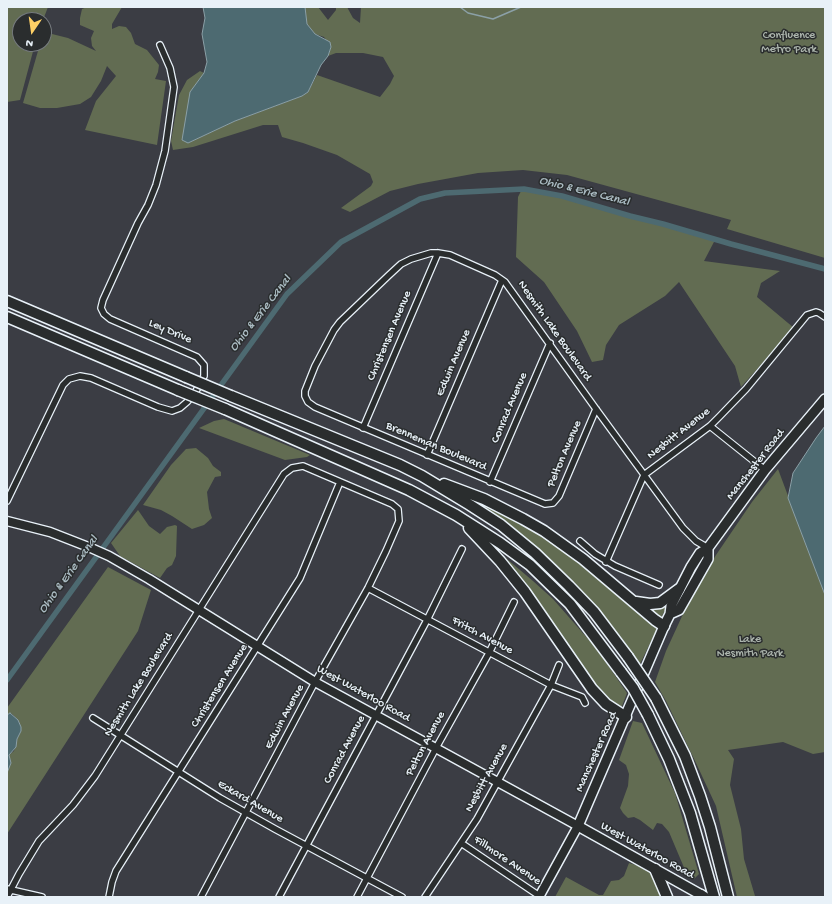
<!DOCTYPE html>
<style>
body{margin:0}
#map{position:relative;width:832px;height:904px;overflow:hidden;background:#3b3d44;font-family:"Gochi Hand",sans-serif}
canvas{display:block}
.frame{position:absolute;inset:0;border:8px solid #e8f1f8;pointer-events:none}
.north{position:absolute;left:12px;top:12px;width:40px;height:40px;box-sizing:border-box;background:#2a2d2e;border:1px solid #767b7f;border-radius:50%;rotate:193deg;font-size:11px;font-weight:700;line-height:16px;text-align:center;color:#e8f1f8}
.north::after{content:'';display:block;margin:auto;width:14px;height:18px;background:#ffd166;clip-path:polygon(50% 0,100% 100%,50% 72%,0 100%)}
</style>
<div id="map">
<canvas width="832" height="904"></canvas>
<div class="frame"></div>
<div class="north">N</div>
</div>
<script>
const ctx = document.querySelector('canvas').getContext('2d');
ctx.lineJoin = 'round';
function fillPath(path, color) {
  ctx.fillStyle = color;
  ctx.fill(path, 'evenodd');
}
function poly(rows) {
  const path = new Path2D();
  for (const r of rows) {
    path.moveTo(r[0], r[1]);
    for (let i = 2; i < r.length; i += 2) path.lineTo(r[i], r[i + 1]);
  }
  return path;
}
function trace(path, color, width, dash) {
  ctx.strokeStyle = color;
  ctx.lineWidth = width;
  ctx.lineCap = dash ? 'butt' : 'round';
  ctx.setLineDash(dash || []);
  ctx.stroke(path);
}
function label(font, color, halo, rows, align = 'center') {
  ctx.font = font + ' "Gochi Hand",sans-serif';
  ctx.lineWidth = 3;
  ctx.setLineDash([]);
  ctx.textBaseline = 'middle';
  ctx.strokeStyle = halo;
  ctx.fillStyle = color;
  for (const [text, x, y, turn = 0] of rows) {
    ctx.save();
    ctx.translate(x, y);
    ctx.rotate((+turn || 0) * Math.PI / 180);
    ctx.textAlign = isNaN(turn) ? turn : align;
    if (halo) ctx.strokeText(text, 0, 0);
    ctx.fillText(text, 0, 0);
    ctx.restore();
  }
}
fillPath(poly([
 [7,7,48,7,43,20,20,20,20,44,35,44,20,100,7,102],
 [87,7,122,7,112,24,112,29,119,26,126,27,131,33,135,44,147,50,159,65,158,72,155,79,166,81,157,145,85,130,96,101,116,76,107,66,101,81,91,97,80,104,57,108,40,108,23,103,40,44,44,44,44,32,68,38,96,51,92,46,91,38,94,31,80,25,80,18,82,9],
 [304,7,318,7,328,20,336,10,336,7,347,7,353,18,360,23,361,7,825,7,825,258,727,229,731,220,567,175,523,170,478,173,418,184,390,191,350,212,341,208,371,186,373,182,370,174,337,155,303,143,282,137,278,125,263,125,193,147,173,150,171,141,179,95,187,80,200,71,204,73,191,92,188,143,235,121,302,96,308,92,317,75,380,97,390,84,394,76,383,57,363,53,336,53,328,56,331,47,324,37,315,34,307,24],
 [522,189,562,196,661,223,715,240,704,261,780,271,761,283,757,297,794,328,741,387,735,366,679,282,665,296,619,325,606,345,603,360,592,362,577,331,544,282,516,257,518,197],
 [224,419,310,455,307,457,285,460,199,428,214,421],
 [196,448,208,458,213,466,221,472,221,476,215,477,207,492,209,509,212,518,204,525,192,529,172,516,161,510,143,505,171,465,186,449],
 [778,469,825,595,825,752,813,754,783,742,728,750,734,759,730,785,741,829,744,859,755,896,737,897,716,806,696,763,666,701,655,682,666,651,689,601,716,555,752,502],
 [469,497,521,521,556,544,652,619,657,629,640,664,624,641,595,606,568,576,529,542,468,498],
 [138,510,149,526,160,534,167,527,175,525,177,526,176,556,172,565,167,568,160,578,120,556,111,543],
 [495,549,533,581,553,599,596,648,627,693,622,706,619,708,613,706,594,685],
 [108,567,151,590,138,631,7,834,7,773,11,763,9,755,14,751,17,739,21,731,21,727,18,720,12,714,10,713,7,715,7,708],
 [670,602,660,619,646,608],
 [633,721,642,723,675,793,699,874,694,879,688,877,669,832,662,824,657,823,653,830,640,820,634,817,628,818,623,813,620,808,628,786,629,774,626,765,619,760],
 [629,863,639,866,652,874,662,897,555,897,566,877,599,895,603,895,611,881,619,880,624,876]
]), '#626c52');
const water = poly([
 [203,7,305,7,307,24,315,34,330,42,331,47,328,56,321,65,308,92,302,96,235,121,188,143,182,140,190,92,204,73,207,62,202,34,205,18,203,7],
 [825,426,825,595,788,498,793,473,816,438,825,426],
 [10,713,18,720,21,727,21,731,17,739,16,747,9,755,11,763,7,773,7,715,10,713]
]);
fillPath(water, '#4d6a71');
trace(water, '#8ba0a7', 1);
trace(poly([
 [460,7,468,13,493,19,521,7]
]), '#8ba0a7', 1.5);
trace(poly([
 [7,680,287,294,341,242,420,199,445,193,524,189,562,196,630,216,663,224,731,244,825,269]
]), '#4d6a71', 5.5);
const street = poly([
 [596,409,559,496,553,503,545,504,315,407,308,402,305,396,305,391,315,366,334,330,340,322,388,276,401,264,411,259,431,253,438,253,450,255,495,275,505,282,596,409,683,528,696,541,708,548],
 [710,426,765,470],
 [363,428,438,253],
 [427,455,502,280],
 [490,482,550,343],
 [7,501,63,385,69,379,80,376,91,378,158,407,172,411,180,408,187,402,196,391,204,376,204,365,197,357,110,319,104,314,101,308,103,300,138,223,148,205,156,185,165,151,174,87,170,68,160,45],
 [580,541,595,554,615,566,659,585],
 [606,562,644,475,710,426,720,416,746,389,807,315,816,312,819,313,825,317],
 [368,588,551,685,582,697,585,703],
 [93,718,220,798,275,829,402,897],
 [461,843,541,897],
 [7,889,42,897],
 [7,897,19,874,39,841,73,805,95,776,284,474,292,468,303,466,392,504,398,509,399,521,386,551,368,588,315,682,201,897],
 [109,897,112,882,116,871,300,578,340,482],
 [279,897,427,620,462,549],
 [357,897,436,748,489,653,514,602],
 [425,897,477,819,551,685,559,665]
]);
const secondary = poly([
 [7,521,50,532,91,548,109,556,149,579,315,682,578,826,539,897]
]);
const primary = poly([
 [670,614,679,610,708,559,708,548],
 [705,897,578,826,664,626,670,614,671,606,691,567,700,553,708,548,765,470,825,399]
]);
const highway = poly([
 [7,301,186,377],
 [7,317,178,390],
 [231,396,400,465,422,476,470,505,501,525,535,553,569,586,594,612,628,657],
 [225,409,409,490,456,515,500,543,530,565,570,604,621,672],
 [444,484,484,499,523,519,544,531,583,559,655,620,664,626],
 [469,528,500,561,525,592,592,689,606,704,626,717],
 [636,602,650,604,660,603,679,589],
 [656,698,685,756,700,796,710,827,728,897],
 [648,715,669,759,690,813,714,897],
 [655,869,667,897],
 [700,897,701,895]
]);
trace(street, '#e8f1f8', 8);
trace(secondary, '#e8f1f8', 11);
trace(primary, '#e8f1f8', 12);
trace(highway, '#e8f1f8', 13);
trace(street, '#2a2d2e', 5.5);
trace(secondary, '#2a2d2e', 8);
trace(primary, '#2a2d2e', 9);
trace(highway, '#2a2d2e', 10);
const highwayBridge = poly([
 [186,377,231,396],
 [178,390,225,409],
 [628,657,656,698],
 [621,672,633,688,648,715]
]);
trace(highwayBridge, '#e8f1f8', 13, []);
trace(highwayBridge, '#2a2d2e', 10);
label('12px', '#acb5ad', '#2a2d2e', [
 ["Confluence",789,36],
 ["Metro Park",789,50],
 ["Lake",750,640],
 ["Nesmith Park",750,654]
]);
label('12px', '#e8f1f8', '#2a2d2e', [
 ["Nesmith Lake Boulevard",554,331,55],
 ["Ley Drive",170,332,23],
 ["Christensen Avenue",390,336,-67],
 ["Edwin Avenue",454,363,-67],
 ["Conrad Avenue",510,408,-67],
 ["Nesbitt Avenue",679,434,-38],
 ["Brenneman Boulevard",436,447,23],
 ["Pelton Avenue",565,454,-67],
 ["Manchester Road",756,465,-52],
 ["Fritch Avenue",482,636,28],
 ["Nesmith Lake Boulevard",139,685,-58],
 ["Christensen Avenue",220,686,-58],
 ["West Waterloo Road",363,694,29],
 ["Edwin Avenue",285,717,-62],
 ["Pelton Avenue",426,744,-62],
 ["Conrad Avenue",345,750,-62],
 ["Manchester Road",597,752,-66],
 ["Nesbitt Avenue",487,778,-61],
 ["Eckard Avenue",250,802,30],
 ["West Waterloo Road",647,851,29],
 ["Fillmore Avenue",507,861,34]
]);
label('italic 13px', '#aabbc2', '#2a2d2e', [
 ["Ohio & Erie Canal",584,192,14],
 ["Ohio & Erie Canal",261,314,-52],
 ["Ohio & Erie Canal",69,575,-54]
]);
</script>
